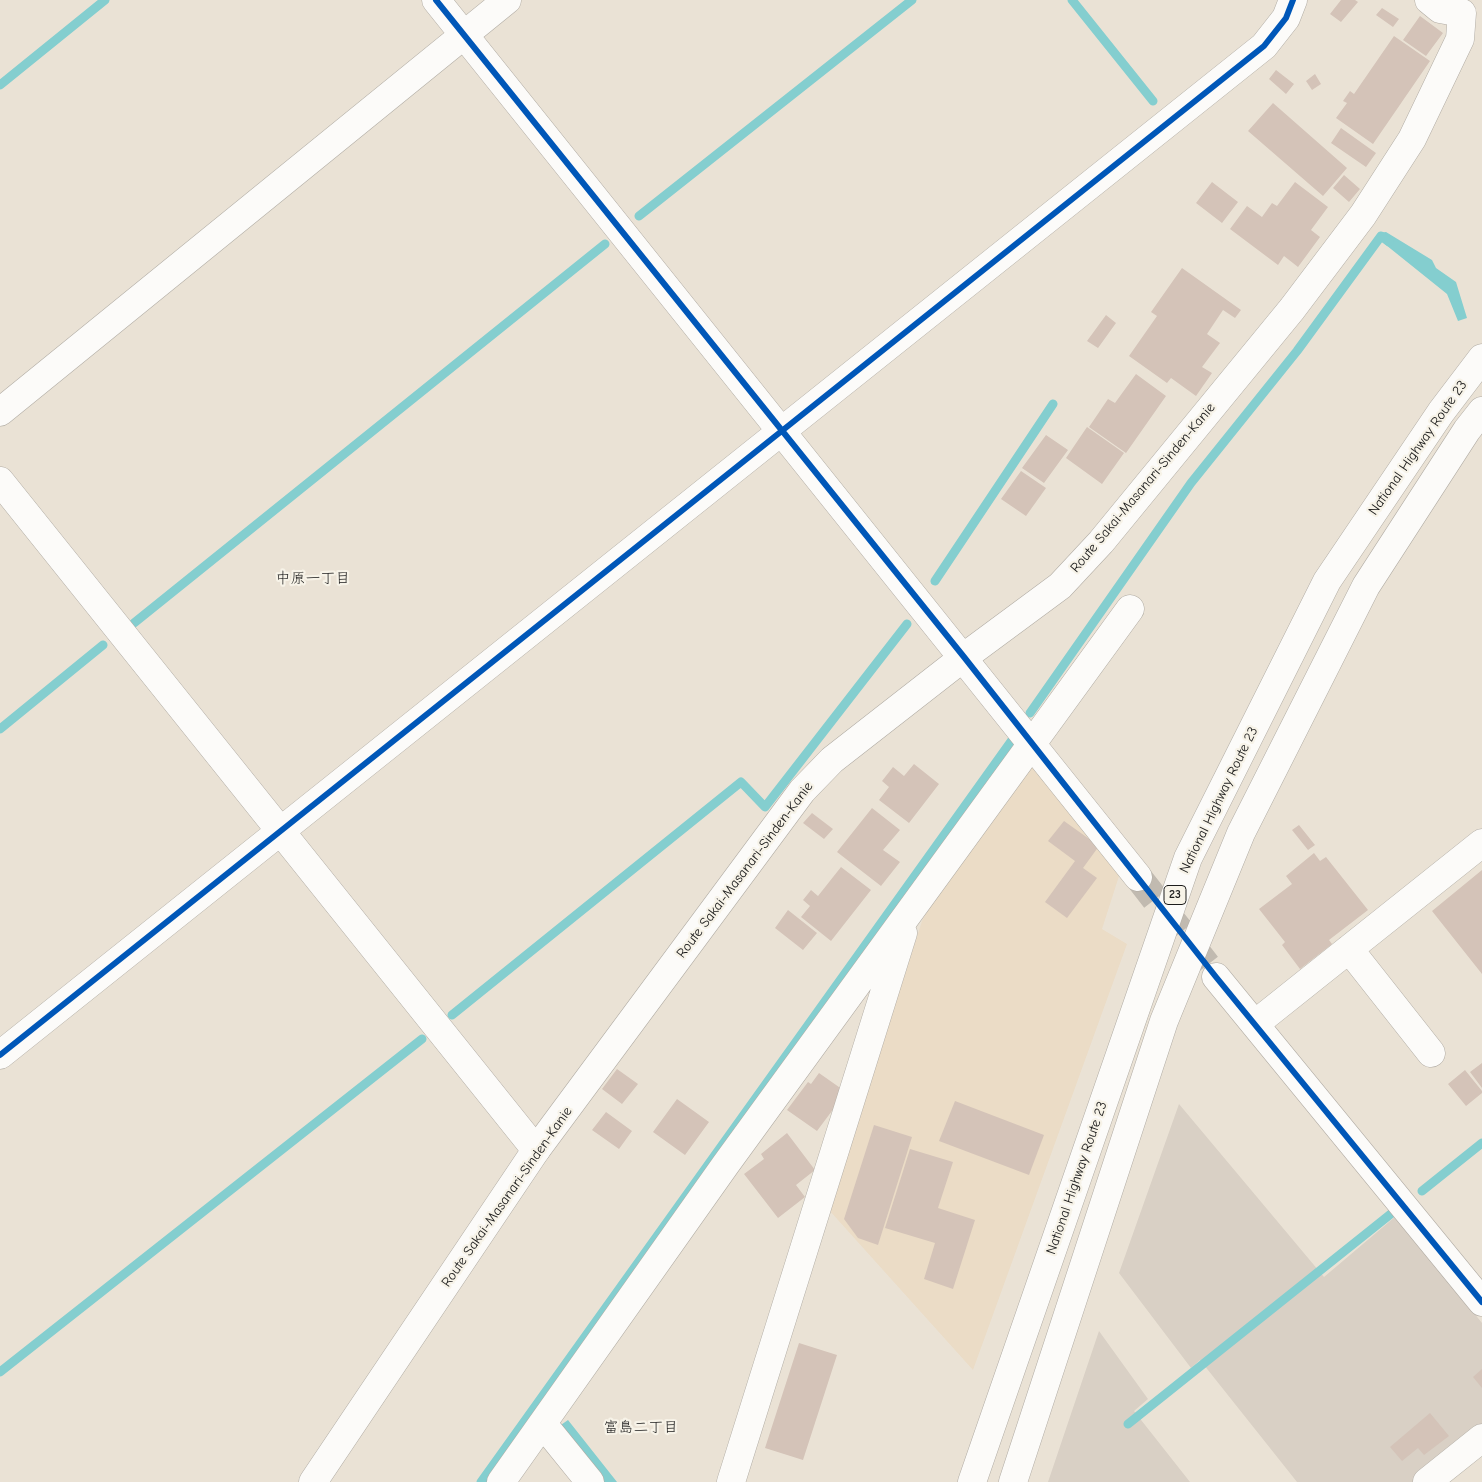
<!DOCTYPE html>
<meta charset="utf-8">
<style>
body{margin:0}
canvas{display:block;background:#eae2d5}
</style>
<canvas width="1482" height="1482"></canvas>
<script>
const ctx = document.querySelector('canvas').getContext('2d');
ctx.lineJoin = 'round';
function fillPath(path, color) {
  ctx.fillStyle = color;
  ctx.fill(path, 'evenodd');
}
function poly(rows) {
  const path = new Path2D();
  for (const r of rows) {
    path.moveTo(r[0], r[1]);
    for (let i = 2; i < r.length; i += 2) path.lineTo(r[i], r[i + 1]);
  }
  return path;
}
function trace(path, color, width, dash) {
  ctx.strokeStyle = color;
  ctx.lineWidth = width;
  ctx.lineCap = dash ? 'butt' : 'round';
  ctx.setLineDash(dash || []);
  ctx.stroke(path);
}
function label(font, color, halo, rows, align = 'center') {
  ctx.font = font + ' "Comic Neue","Klee One",sans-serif';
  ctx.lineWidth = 4.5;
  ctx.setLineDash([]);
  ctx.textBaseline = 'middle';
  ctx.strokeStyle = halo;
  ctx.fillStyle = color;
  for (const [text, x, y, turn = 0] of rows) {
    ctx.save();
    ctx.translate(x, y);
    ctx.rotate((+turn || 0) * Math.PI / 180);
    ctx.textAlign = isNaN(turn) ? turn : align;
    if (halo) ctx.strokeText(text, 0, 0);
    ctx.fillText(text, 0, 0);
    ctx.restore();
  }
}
fillPath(poly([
 [1031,763,1120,873,1102,929,1127,944,973,1370,829,1210,922,921,935,897]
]), '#ebdcc6');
fillPath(poly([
 [1179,1104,1324,1277,1396,1216,1482,1323,1482,1426,1412,1482,1297,1482,1200,1360,1191,1368,1119,1273],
 [1099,1331,1148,1399,1134,1411,1190,1482,1048,1482]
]), '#d9d0c5');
fillPath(poly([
 [1386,232,1432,260,1436,268,1456,282,1467,318,1458,321,1447,294,1381,241,1381,236,1378,233],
 [568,1420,617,1482,601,1482,558,1427]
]), '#84cecf');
trace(poly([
 [1072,0,1153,101],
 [0,85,105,0],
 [639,216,912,0],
 [935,581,1053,404],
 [134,623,605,244],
 [1030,713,1191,483,1297,351,1381,236,1389,242],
 [0,729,103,645],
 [452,1015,741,782,765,807,907,624],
 [1422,1191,1482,1143],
 [0,1372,422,1039],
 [1128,1424,1392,1213],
 [481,1482,1012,740]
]), '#84cecf', 9);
fillPath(poly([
 [1341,0,1355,0,1358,2,1341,22,1330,14],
 [1382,8,1399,19,1393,27,1376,15],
 [1420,16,1443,33,1426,56,1403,40],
 [1394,36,1430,61,1373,144,1336,118,1347,103,1343,101,1350,91,1354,94],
 [1276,70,1294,84,1286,94,1269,79],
 [1315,74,1321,84,1312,90,1306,81],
 [1273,103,1347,168,1323,196,1248,131],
 [1341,128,1376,153,1366,167,1331,143],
 [1344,175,1360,189,1349,202,1333,188],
 [1212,182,1238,202,1222,223,1196,203],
 [1295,182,1328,207,1311,230,1320,237,1298,267,1284,256,1278,265,1230,229,1247,206,1262,217,1272,203,1277,206],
 [1182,268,1241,310,1235,318,1223,310,1207,334,1220,343,1202,367,1212,373,1196,396,1171,378,1167,383,1129,356,1157,316,1151,312],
 [1106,315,1116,323,1098,348,1087,341],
 [1136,374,1166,396,1126,453,1089,427,1108,399,1115,403],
 [1087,427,1124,453,1102,484,1066,458],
 [1046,435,1068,450,1044,483,1022,468],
 [1021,471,1046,488,1026,516,1001,499],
 [914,764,939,784,909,823,879,800,889,787,882,781,893,767,904,776],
 [872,808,900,830,883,850,900,862,881,886,837,852],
 [812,813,833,829,824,839,803,823],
 [1064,821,1099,846,1083,868,1097,878,1067,918,1045,902,1075,861,1048,841],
 [1299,825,1315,845,1308,850,1292,830],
 [1314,853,1320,861,1326,857,1368,910,1329,940,1332,944,1300,969,1282,945,1285,942,1259,909,1292,884,1286,876],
 [841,867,871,890,831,941,801,917,810,906,803,900,811,890,818,896],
 [1482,870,1482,974,1432,911],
 [788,910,817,933,803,950,775,928],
 [1482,1063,1482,1088,1470,1072],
 [617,1069,638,1084,622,1104,602,1089],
 [1465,1070,1482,1091,1482,1093,1466,1106,1448,1084],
 [819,1073,846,1092,817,1131,787,1110,808,1082,811,1084],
 [677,1099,709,1122,685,1155,653,1132],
 [955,1101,1044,1135,1029,1175,939,1141],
 [606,1112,632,1131,619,1149,592,1130],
 [874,1125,912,1137,878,1245,858,1238,844,1219],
 [787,1133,815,1170,796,1185,805,1197,778,1218,744,1174,764,1159,761,1154],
 [910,1149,953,1162,938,1208,975,1220,953,1289,924,1279,935,1243,885,1228],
 [799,1343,837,1355,803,1460,765,1448],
 [1482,1369,1482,1388,1473,1377],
 [1430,1413,1449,1436,1424,1455,1418,1448,1402,1461,1390,1447]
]), '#d4c3b8');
trace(poly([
 [1138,877,1216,977]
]), '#c1bab0', 28, [28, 14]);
const minor = poly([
 [436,0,1138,877],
 [0,412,507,0],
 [0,481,536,1150],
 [1349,949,1431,1053],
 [1216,977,1482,1302],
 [1255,1024,1482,843],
 [0,1055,1264,46,1286,18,1293,0],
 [543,1424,590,1482],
 [501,1482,726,1164,1130,609],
 [731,1482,903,933],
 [1427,1482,1482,1438]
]);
const major = poly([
 [313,1482,536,1150,802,791,832,760,964,657,1060,586,1101,542,1292,309,1363,215,1412,139,1460,39,1462,13,1440,9,1429,0]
]);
const highway = poly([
 [972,1482,1188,858,1327,581,1441,412,1482,358],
 [1013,1482,1164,1021,1241,833,1366,586,1467,430,1482,411]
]);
trace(minor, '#b1aca4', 29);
trace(major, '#b1aca4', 29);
trace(highway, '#b1aca4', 29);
trace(minor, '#fcfbf9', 28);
trace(major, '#fcfbf9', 28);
trace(highway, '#fcfbf9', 28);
trace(poly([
 [436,0,964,657,1216,977,1482,1302],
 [0,1055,1264,46,1286,18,1293,0]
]), '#0057b8', 6);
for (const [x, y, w] of [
 [1175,895,22]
]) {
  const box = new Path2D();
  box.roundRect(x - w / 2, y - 9.5, w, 19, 4);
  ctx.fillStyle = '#f7f3e8';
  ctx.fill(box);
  trace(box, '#1c1c1c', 1);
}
label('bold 12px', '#1c1c1c', null, [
 ["23",1175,895]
]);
label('14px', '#1c1c1c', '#f7f3e8', [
 ["National Highway Route 23",1418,448,-55],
 ["Route Sakai-Masanari-Sinden-Kanie",1143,488,-50],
 ["National Highway Route 23",1219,800,-64],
 ["Route Sakai-Masanari-Sinden-Kanie",745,870,-53],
 ["National Highway Route 23",1077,1178,-71],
 ["Route Sakai-Masanari-Sinden-Kanie",507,1197,-55]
]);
label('15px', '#1c1c1c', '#f7f3e8', [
 ["中原一丁目",313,579],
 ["富島二丁目",641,1428]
]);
</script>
